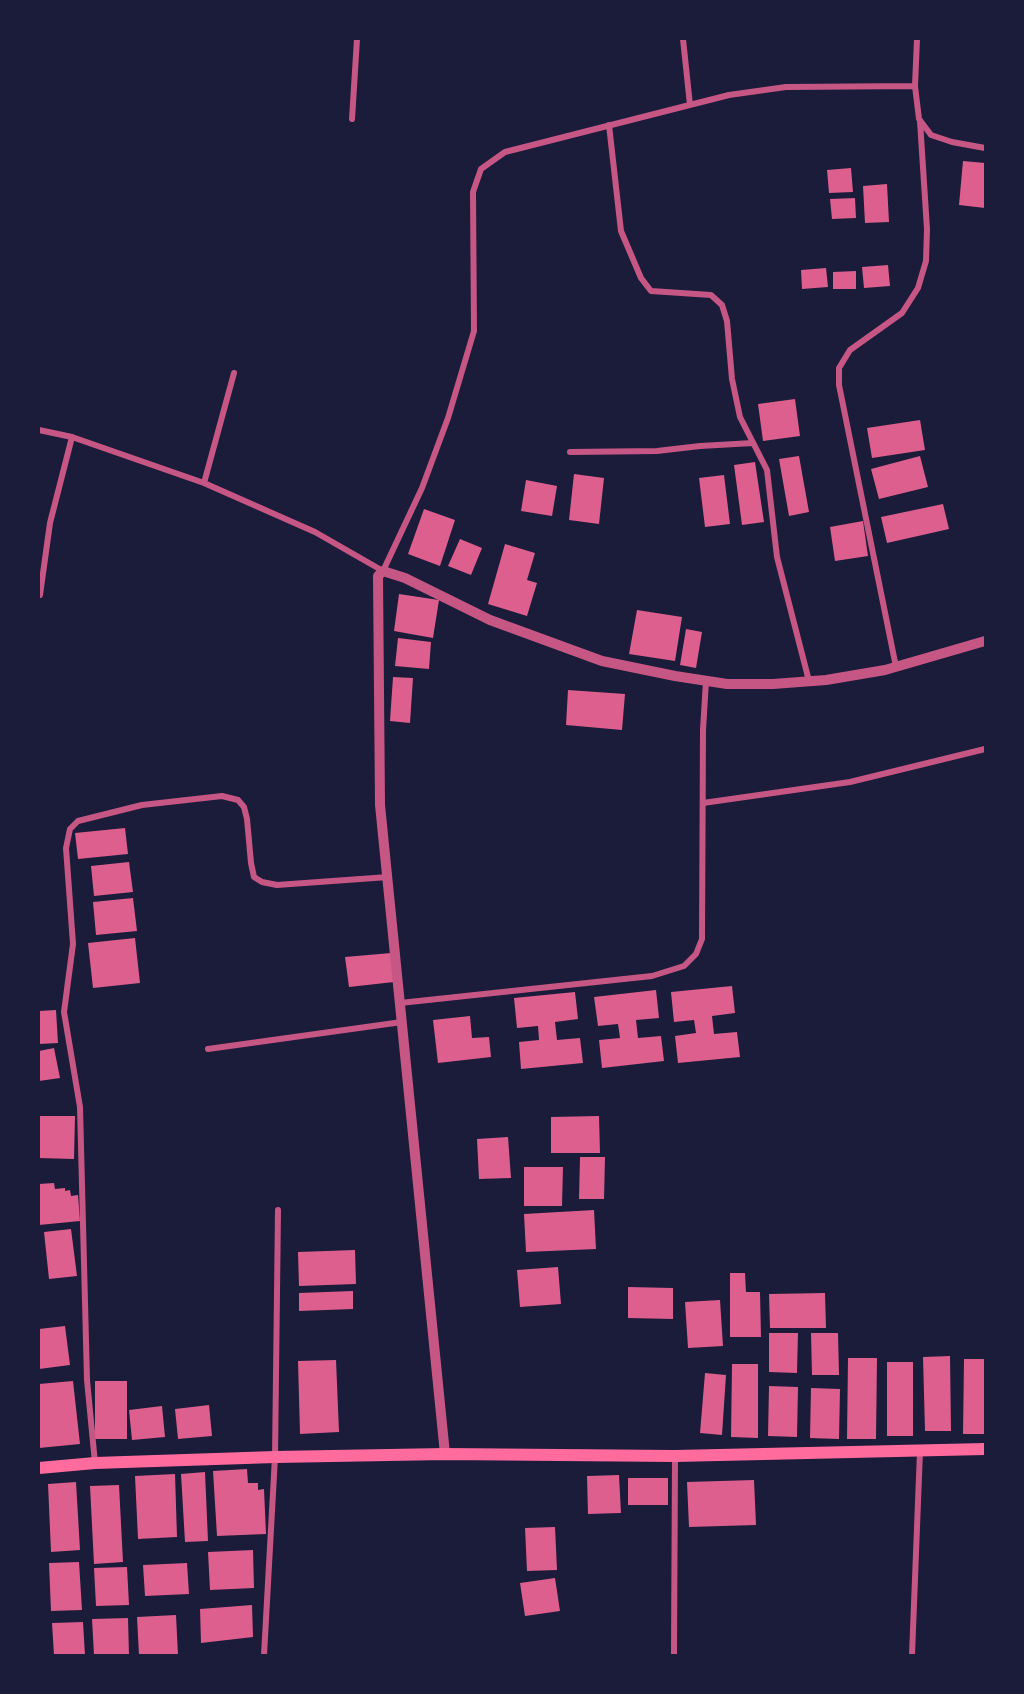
<!DOCTYPE html>
<style>
body{margin:0}
#map{position:relative;width:1024px;height:1694px;overflow:hidden;background:#1b1b3a;font-family:"Golos Text",sans-serif}
canvas{display:block}
.frame{position:absolute;inset:0;border:40px solid #1b1b3a;pointer-events:none}
</style>
<div id="map">
<canvas width="1024" height="1694"></canvas>
<div class="frame"></div>
</div>
<script>
const ctx = document.querySelector('canvas').getContext('2d');
ctx.lineJoin = 'round';
function fillPath(path, color) {
  ctx.fillStyle = color;
  ctx.fill(path, 'evenodd');
}
function poly(rows) {
  const path = new Path2D();
  for (const r of rows) {
    path.moveTo(r[0], r[1]);
    for (let i = 2; i < r.length; i += 2) path.lineTo(r[i], r[i + 1]);
  }
  return path;
}
function trace(path, color, width, dash) {
  ctx.strokeStyle = color;
  ctx.lineWidth = width;
  ctx.lineCap = dash ? 'butt' : 'round';
  ctx.setLineDash(dash || []);
  ctx.stroke(path);
}
fillPath(poly([
 [963,161,985,163,985,208,959,205],
 [851,168,853,192,829,193,827,170],
 [887,184,889,222,865,223,863,186],
 [855,198,856,218,832,219,830,199],
 [888,265,890,286,864,288,862,267],
 [826,268,828,287,802,289,801,270],
 [856,271,856,289,833,289,833,272],
 [795,399,800,436,763,441,758,404],
 [920,420,925,450,872,458,867,428],
 [799,456,809,512,789,516,779,459],
 [920,456,928,487,879,499,871,469],
 [755,462,764,522,742,525,734,465],
 [574,474,604,478,599,524,569,520],
 [724,475,730,524,705,527,699,478],
 [526,480,557,486,552,516,521,511],
 [943,504,949,529,887,543,881,517],
 [424,509,455,520,440,566,408,554],
 [863,521,868,556,835,561,830,527],
 [460,539,482,548,471,575,448,566],
 [505,544,535,553,527,580,537,583,527,616,488,604],
 [399,594,439,600,433,638,394,631],
 [637,610,682,617,675,661,629,654],
 [686,629,702,632,696,668,680,665],
 [398,638,431,642,429,669,395,666],
 [393,677,413,678,410,723,390,721],
 [568,690,625,694,622,730,566,725],
 [125,828,128,854,78,859,75,833],
 [129,862,133,892,94,896,91,866],
 [133,898,137,931,96,935,93,902],
 [135,938,140,983,93,988,88,943],
 [391,953,394,982,349,987,345,957],
 [732,986,735,1013,712,1016,714,1034,737,1032,740,1057,678,1063,675,1036,696,1033,694,1020,674,1022,671,992],
 [656,990,659,1018,636,1020,638,1038,661,1036,664,1061,602,1068,599,1040,620,1038,618,1024,598,1026,594,997],
 [575,992,578,1019,555,1022,557,1040,580,1038,583,1063,521,1069,519,1042,539,1040,538,1026,517,1028,514,998],
 [56,1010,58,1043,39,1044,39,1011],
 [470,1016,472,1038,489,1037,491,1057,438,1063,433,1020],
 [54,1048,60,1078,39,1081,39,1051],
 [39,1116,75,1116,74,1159,39,1158],
 [599,1116,600,1153,551,1153,551,1117],
 [508,1137,511,1178,479,1179,477,1139],
 [580,1157,605,1157,604,1199,579,1199],
 [524,1167,563,1167,562,1206,524,1206],
 [54,1183,55,1189,65,1188,65,1191,70,1190,71,1196,78,1195,80,1221,39,1225,39,1184],
 [594,1210,596,1249,526,1252,524,1214],
 [71,1229,77,1276,49,1279,44,1232],
 [355,1250,356,1284,299,1286,298,1252],
 [558,1267,561,1304,520,1307,517,1270],
 [730,1273,745,1273,746,1292,760,1292,761,1337,730,1337],
 [628,1287,673,1288,673,1319,628,1318],
 [353,1291,353,1309,299,1311,299,1293],
 [825,1293,826,1328,770,1328,769,1294],
 [720,1300,723,1346,688,1348,685,1302],
 [65,1326,70,1365,39,1369,39,1329],
 [769,1333,798,1333,797,1373,769,1372],
 [811,1333,838,1333,839,1375,812,1375],
 [950,1356,951,1431,925,1431,923,1357],
 [848,1358,877,1358,876,1439,847,1439],
 [964,1359,985,1359,985,1434,963,1434],
 [336,1360,339,1432,300,1434,298,1361],
 [887,1362,913,1362,913,1436,887,1436],
 [732,1364,758,1364,758,1438,731,1437],
 [705,1373,726,1375,722,1435,700,1433],
 [73,1381,80,1444,39,1448,39,1384],
 [95,1381,127,1381,127,1439,95,1439],
 [769,1386,798,1387,797,1437,768,1436],
 [811,1388,840,1389,839,1439,810,1438],
 [209,1405,212,1436,178,1439,175,1409],
 [162,1406,165,1437,132,1440,129,1410],
 [247,1469,248,1483,258,1483,258,1490,264,1489,266,1534,217,1536,213,1471],
 [205,1472,208,1541,185,1542,181,1474],
 [175,1474,177,1537,138,1539,135,1476],
 [619,1475,621,1513,588,1514,587,1476],
 [628,1478,668,1478,668,1505,628,1505],
 [754,1480,756,1525,689,1527,687,1482],
 [76,1482,80,1550,51,1552,48,1484],
 [119,1485,123,1562,94,1564,90,1486],
 [555,1527,557,1570,527,1571,525,1528],
 [253,1550,254,1588,210,1590,208,1552],
 [79,1562,82,1610,51,1611,49,1563],
 [187,1563,189,1594,145,1596,143,1565],
 [127,1567,129,1605,96,1606,94,1568],
 [555,1578,560,1611,525,1616,520,1583],
 [252,1605,253,1637,201,1643,200,1609],
 [176,1615,178,1655,139,1655,137,1617],
 [128,1618,129,1655,94,1655,92,1619],
 [83,1622,85,1655,54,1655,52,1623]
]), '#dd5f8e');
trace(poly([
 [683,39,690,105],
 [915,86,917,39],
 [352,119,357,39],
 [609,125,621,231,641,278,651,291,711,295,722,305,727,321,732,379,740,417,767,470,777,557,809,681],
 [39,430,72,437,204,483,315,532,383,571,422,488,448,418,474,331,473,192,481,169,505,152,729,95,786,87,915,86,919,119,931,135,952,142,985,148],
 [570,452,657,451,700,446,753,443],
 [204,483,234,373],
 [40,595,50,523,72,437],
 [896,667,839,385,839,368,850,350,902,313,918,288,926,261,927,229,920,121],
 [703,803,850,782,985,749],
 [400,1003,652,976,684,966,696,954,702,939,703,730,706,681],
 [208,1049,402,1022],
 [95,1463,87,1380,80,1107,64,1012,73,944,66,848,70,829,78,821,142,805,222,796,238,800,244,807,247,819,251,863,254,877,262,882,277,885,388,877],
 [264,1655,275,1457,278,1210],
 [674,1655,675,1456],
 [912,1655,920,1451]
]), '#c65784', 6);
trace(poly([
 [445,1454,380,805,378,576,383,571,405,578,490,620,602,661,675,676,727,684,773,684,826,680,885,670,985,641]
]), '#c65784', 10);
trace(poly([
 [39,1468,95,1463,275,1457,445,1454,675,1456,985,1449]
]), '#ff6b9d', 12);
</script>
